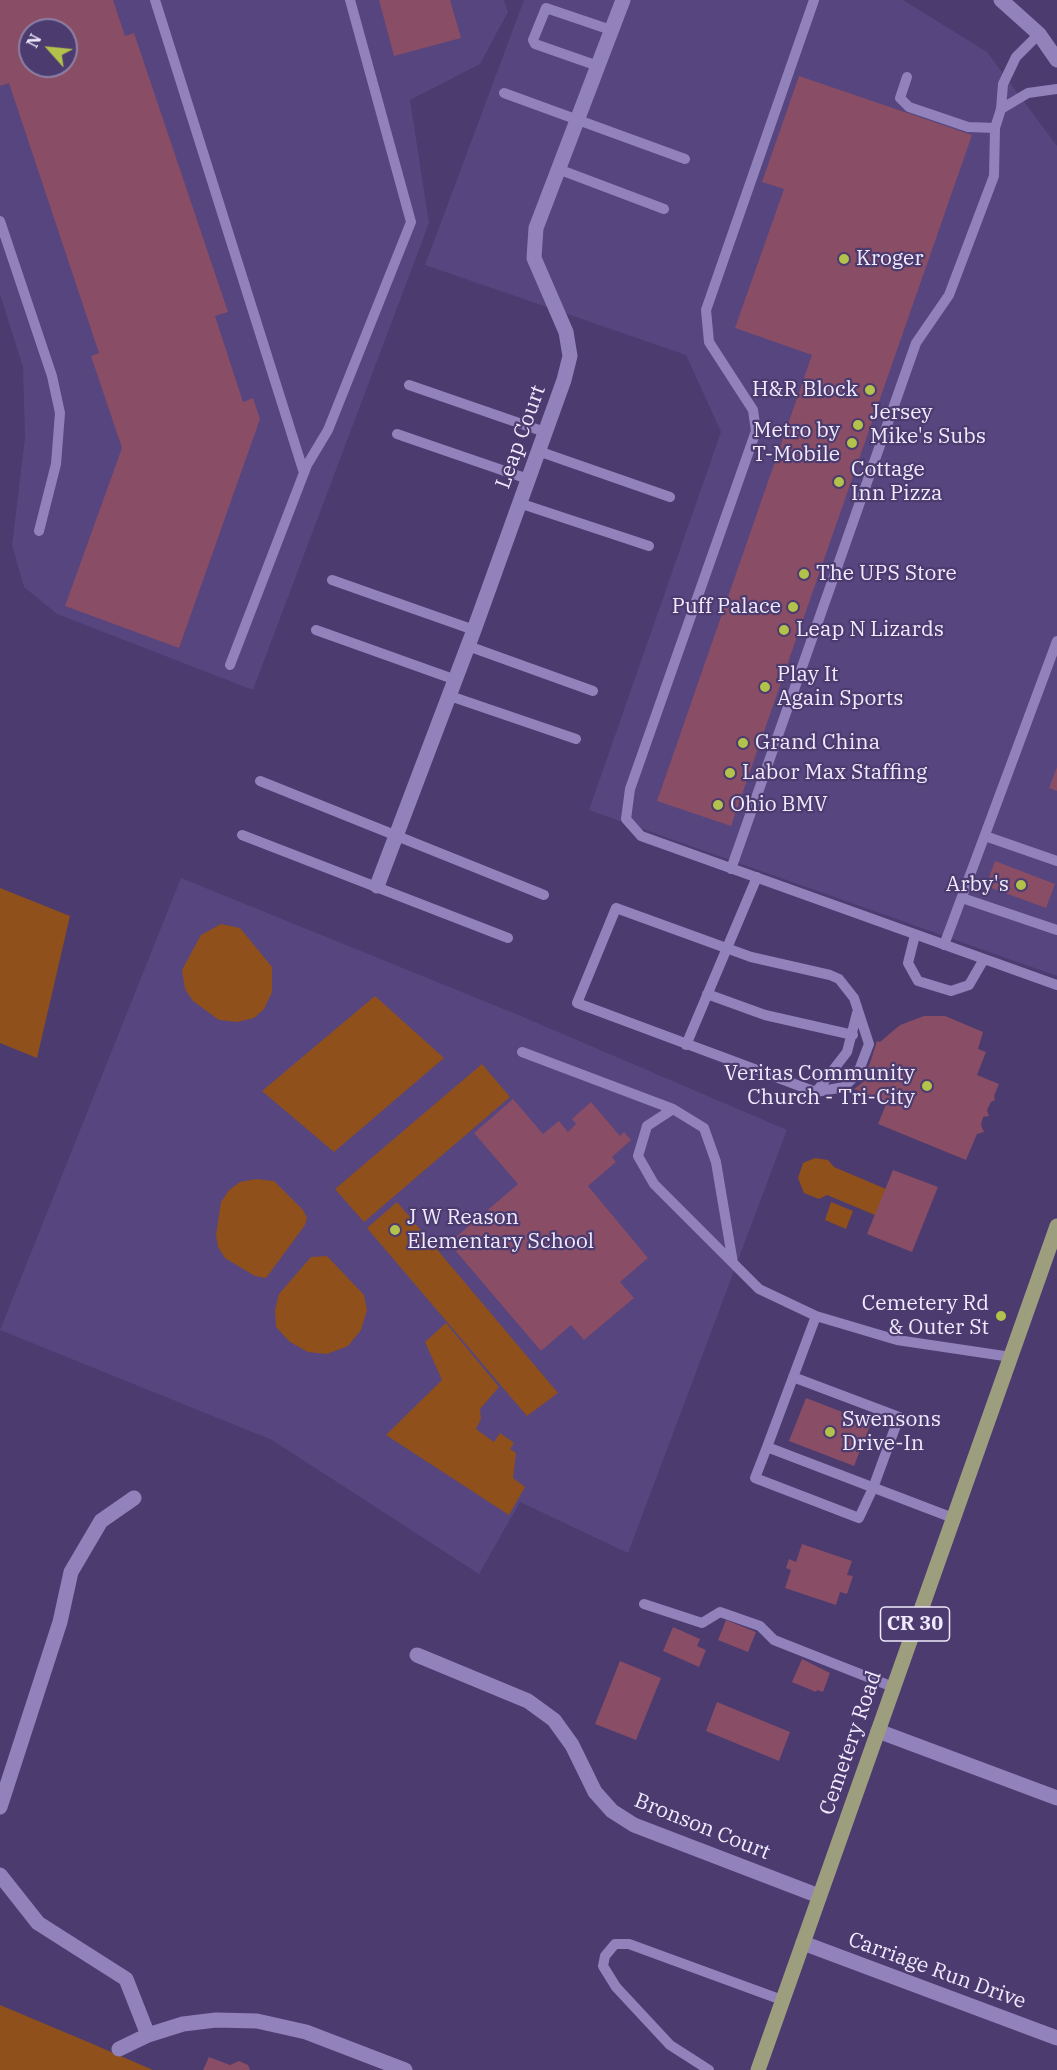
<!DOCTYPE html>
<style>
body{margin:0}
#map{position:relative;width:1057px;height:2070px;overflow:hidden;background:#4b3b6f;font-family:"IBM Plex Serif",serif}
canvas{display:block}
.north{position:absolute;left:18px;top:18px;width:60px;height:60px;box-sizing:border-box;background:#4b3b6f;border:2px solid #8d81a8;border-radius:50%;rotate:297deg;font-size:16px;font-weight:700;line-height:24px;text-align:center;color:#efeafd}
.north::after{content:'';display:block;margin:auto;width:21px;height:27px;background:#b3c24b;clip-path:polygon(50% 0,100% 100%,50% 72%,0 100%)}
</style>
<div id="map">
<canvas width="1057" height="2070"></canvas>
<div class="north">N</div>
</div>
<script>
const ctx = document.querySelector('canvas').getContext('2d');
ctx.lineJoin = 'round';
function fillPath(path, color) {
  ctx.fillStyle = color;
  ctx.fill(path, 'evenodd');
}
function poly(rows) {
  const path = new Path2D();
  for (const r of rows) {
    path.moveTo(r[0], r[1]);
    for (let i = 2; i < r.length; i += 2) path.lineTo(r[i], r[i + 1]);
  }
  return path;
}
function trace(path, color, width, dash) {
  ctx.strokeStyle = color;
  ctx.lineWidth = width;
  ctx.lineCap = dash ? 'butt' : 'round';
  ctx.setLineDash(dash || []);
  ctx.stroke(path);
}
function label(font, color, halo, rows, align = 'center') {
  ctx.font = font + ' "IBM Plex Serif",serif';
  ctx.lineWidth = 4.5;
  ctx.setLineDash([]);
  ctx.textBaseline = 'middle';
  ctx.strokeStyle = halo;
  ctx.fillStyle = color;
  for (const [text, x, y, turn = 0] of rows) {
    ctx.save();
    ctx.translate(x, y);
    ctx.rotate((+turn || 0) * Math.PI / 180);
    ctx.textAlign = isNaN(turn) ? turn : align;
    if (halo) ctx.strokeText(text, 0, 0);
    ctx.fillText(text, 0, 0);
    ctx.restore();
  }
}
fillPath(poly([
 [0,0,504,0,508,12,480,64,410,100,429,223,253,690,57,614,24,587,12,545,25,438,23,367,0,294],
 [30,30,66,30,66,66,30,66],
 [524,0,903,0,987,52,1057,146,1057,976,589,810,721,432,686,355,425,265],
 [181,878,516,1014,787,1130,628,1553,520,1502,479,1574,272,1440,0,1330]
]), '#56457f');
fillPath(poly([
 [0,888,70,916,37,1058,0,1043],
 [221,924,240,928,272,967,272,992,264,1009,254,1018,237,1022,219,1020,193,1001,185,989,182,970,201,935],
 [375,996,444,1058,334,1152,262,1091],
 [482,1064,510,1097,364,1222,335,1189],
 [815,1158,828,1160,834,1167,886,1189,875,1215,827,1195,819,1199,804,1193,798,1178,803,1163],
 [256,1179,274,1181,303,1210,307,1218,305,1225,266,1278,255,1276,225,1258,218,1247,216,1235,221,1202,229,1190,240,1182],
 [397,1202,558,1393,527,1416,367,1228],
 [831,1202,853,1211,846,1229,825,1220],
 [327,1256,364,1295,367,1310,361,1330,348,1346,327,1354,308,1352,290,1342,276,1327,275,1310,279,1294,311,1257],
 [446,1323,499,1387,480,1409,481,1419,476,1429,494,1442,500,1433,514,1443,510,1449,516,1453,513,1478,525,1487,509,1515,386,1435,442,1380,425,1342],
 [0,2005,88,2042,153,2070,0,2070]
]), '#8f501c');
fillPath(poly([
 [0,0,113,0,125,36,134,33,228,312,215,316,243,402,253,398,260,419,179,648,65,606,122,448,91,356,99,353,9,83,0,86],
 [30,30,66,30,66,66,30,66],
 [379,0,450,0,461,38,394,56],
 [799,76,972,135,731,826,657,801,812,355,735,328,784,189,762,182],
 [1057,767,1057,791,1049,788],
 [995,861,1055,884,1046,908,986,886],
 [924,1016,945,1016,983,1032,978,1049,986,1052,977,1075,999,1084,994,1096,995,1100,991,1102,987,1110,989,1116,983,1117,981,1125,984,1132,977,1134,966,1160,878,1124,887,1102,854,1089,862,1083,865,1074,863,1069,869,1066,877,1041,880,1042,900,1025],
 [513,1099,543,1134,559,1121,568,1132,576,1124,572,1119,591,1102,620,1136,624,1132,631,1140,612,1157,616,1162,588,1186,648,1258,620,1282,634,1298,584,1340,571,1325,541,1351,449,1243,518,1184,474,1133],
 [893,1170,938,1187,912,1252,867,1234],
 [806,1398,871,1423,854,1466,789,1441],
 [802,1544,852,1561,847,1575,853,1576,847,1594,840,1592,836,1605,785,1588,791,1570,786,1568,789,1559,796,1562],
 [726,1620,756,1632,748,1652,718,1640],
 [673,1627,700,1639,697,1646,706,1650,699,1667,663,1651],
 [802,1659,830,1673,823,1692,817,1690,816,1692,792,1682],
 [620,1661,661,1678,636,1740,595,1724],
 [717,1702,790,1732,779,1761,706,1731],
 [209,2057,230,2065,239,2061,248,2065,250,2070,203,2070]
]), '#894d65');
trace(poly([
 [155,0,304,473],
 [814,0,706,310,709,342,753,410,756,431,630,789,626,819,641,836,1057,985],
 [598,66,535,44,533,40,546,8,611,30],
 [907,77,900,98,909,107,968,127,995,128],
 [504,93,685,159],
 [1001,109,1028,93,1057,89],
 [558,169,664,209],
 [0,221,52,376,60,413,56,464,39,531],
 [409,385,545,432],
 [397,434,528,479],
 [538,451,670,497],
 [519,503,649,546],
 [332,580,474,630],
 [316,630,456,680],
 [468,646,593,691],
 [230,665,307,465,328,430,411,222,350,0],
 [450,696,576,739],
 [260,781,544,895],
 [242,835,508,938],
 [985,836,1057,861],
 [731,869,916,343,949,295,994,176,995,128,1001,109,1003,84,1016,57,1039,34],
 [962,898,1057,930],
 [616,908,751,957,830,975,839,979,854,998,869,1044,858,1073,844,1087,816,1092,577,1003,616,908],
 [915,935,908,963,918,981,951,991,969,985,984,959],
 [944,945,1057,641],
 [707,994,765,1015,853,1035],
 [686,1045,757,877],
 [522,1052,673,1109,704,1128,716,1162,733,1263,759,1289,816,1316,897,1340,1011,1357],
 [816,1092,847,1052,857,1013],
 [673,1109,647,1126,638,1156,654,1184,733,1263],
 [816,1316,767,1447,953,1518],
 [767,1447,755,1478,859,1518,873,1488,899,1417,793,1377],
 [644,1604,702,1623,720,1612,760,1626,774,1640,893,1687],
 [709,2070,670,2045,616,1987,603,1966,605,1956,615,1944,629,1944,782,2000]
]), '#9282bc', 10);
trace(poly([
 [377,886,474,630,564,380,570,356,566,332,534,258,536,228,623,0],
 [417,1655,528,1701,554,1720,572,1745,595,1792,612,1811,634,1825,819,1896],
 [878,1731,1057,1798],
 [0,1807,60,1622,71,1572,101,1521,134,1498],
 [0,1875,38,1923,126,1979,148,2035],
 [803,1943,1057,2038],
 [119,2049,148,2035,183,2024,216,2020,257,2021,306,2032,405,2070]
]), '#9282bc', 15);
trace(poly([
 [1001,0,1039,34,1057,60]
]), '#9282bc', 15);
trace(poly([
 [758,2070,1057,1226]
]), '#9c9e7e', 15);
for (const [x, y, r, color] of [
 [844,259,6,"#b3c24b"],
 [870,390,6,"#b3c24b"],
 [858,425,6,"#b3c24b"],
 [852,443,6,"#b3c24b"],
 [839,482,6,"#b3c24b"],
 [804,574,6,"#b3c24b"],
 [793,607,6,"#b3c24b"],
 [784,630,6,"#b3c24b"],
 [765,687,6,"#b3c24b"],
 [743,743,6,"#b3c24b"],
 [730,773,6,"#b3c24b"],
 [718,805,6,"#b3c24b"],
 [1021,885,6,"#b3c24b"],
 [927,1086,6,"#b3c24b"],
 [395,1230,6,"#b3c24b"],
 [1001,1316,6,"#b3c24b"],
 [830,1432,6,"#b3c24b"]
]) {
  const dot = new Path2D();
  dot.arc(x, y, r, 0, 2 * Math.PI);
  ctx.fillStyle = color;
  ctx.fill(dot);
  trace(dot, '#4b3b6f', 2);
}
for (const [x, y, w] of [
 [915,1624,69]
]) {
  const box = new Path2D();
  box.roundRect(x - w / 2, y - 17, w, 34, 4.5);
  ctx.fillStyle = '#4b3b6f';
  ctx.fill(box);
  trace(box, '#efeafd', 1.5);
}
label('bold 20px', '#efeafd', null, [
 ["CR 30",915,1624]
]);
label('21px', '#efeafd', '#4b3b6f', [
 ["Kroger",856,259],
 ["H&R Block",858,390,"right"],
 ["Jersey",870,413],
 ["Mike's Subs",870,437],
 ["Metro by",840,431,"right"],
 ["T-Mobile",840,455,"right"],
 ["Cottage",851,470],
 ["Inn Pizza",851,494],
 ["The UPS Store",816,574],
 ["Puff Palace",781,607,"right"],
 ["Leap N Lizards",796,630],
 ["Play It",777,675],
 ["Again Sports",777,699],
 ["Grand China",755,743],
 ["Labor Max Staffing",742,773],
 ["Ohio BMV",730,805],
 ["Arby's",1009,885,"right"],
 ["Veritas Community",915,1074,"right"],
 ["Church - Tri-City",915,1098,"right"],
 ["J W Reason",407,1218],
 ["Elementary School",407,1242],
 ["Cemetery Rd",989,1304,"right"],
 ["& Outer St",989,1328,"right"],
 ["Swensons",842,1420],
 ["Drive-In",842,1444]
], 'left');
label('21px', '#efeafd', '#4b3b6f', [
 ["Leap Court",521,437,-70],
 ["Cemetery Road",851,1743,-71],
 ["Bronson Court",702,1827,22],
 ["Carriage Run Drive",937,1971,20]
]);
</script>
